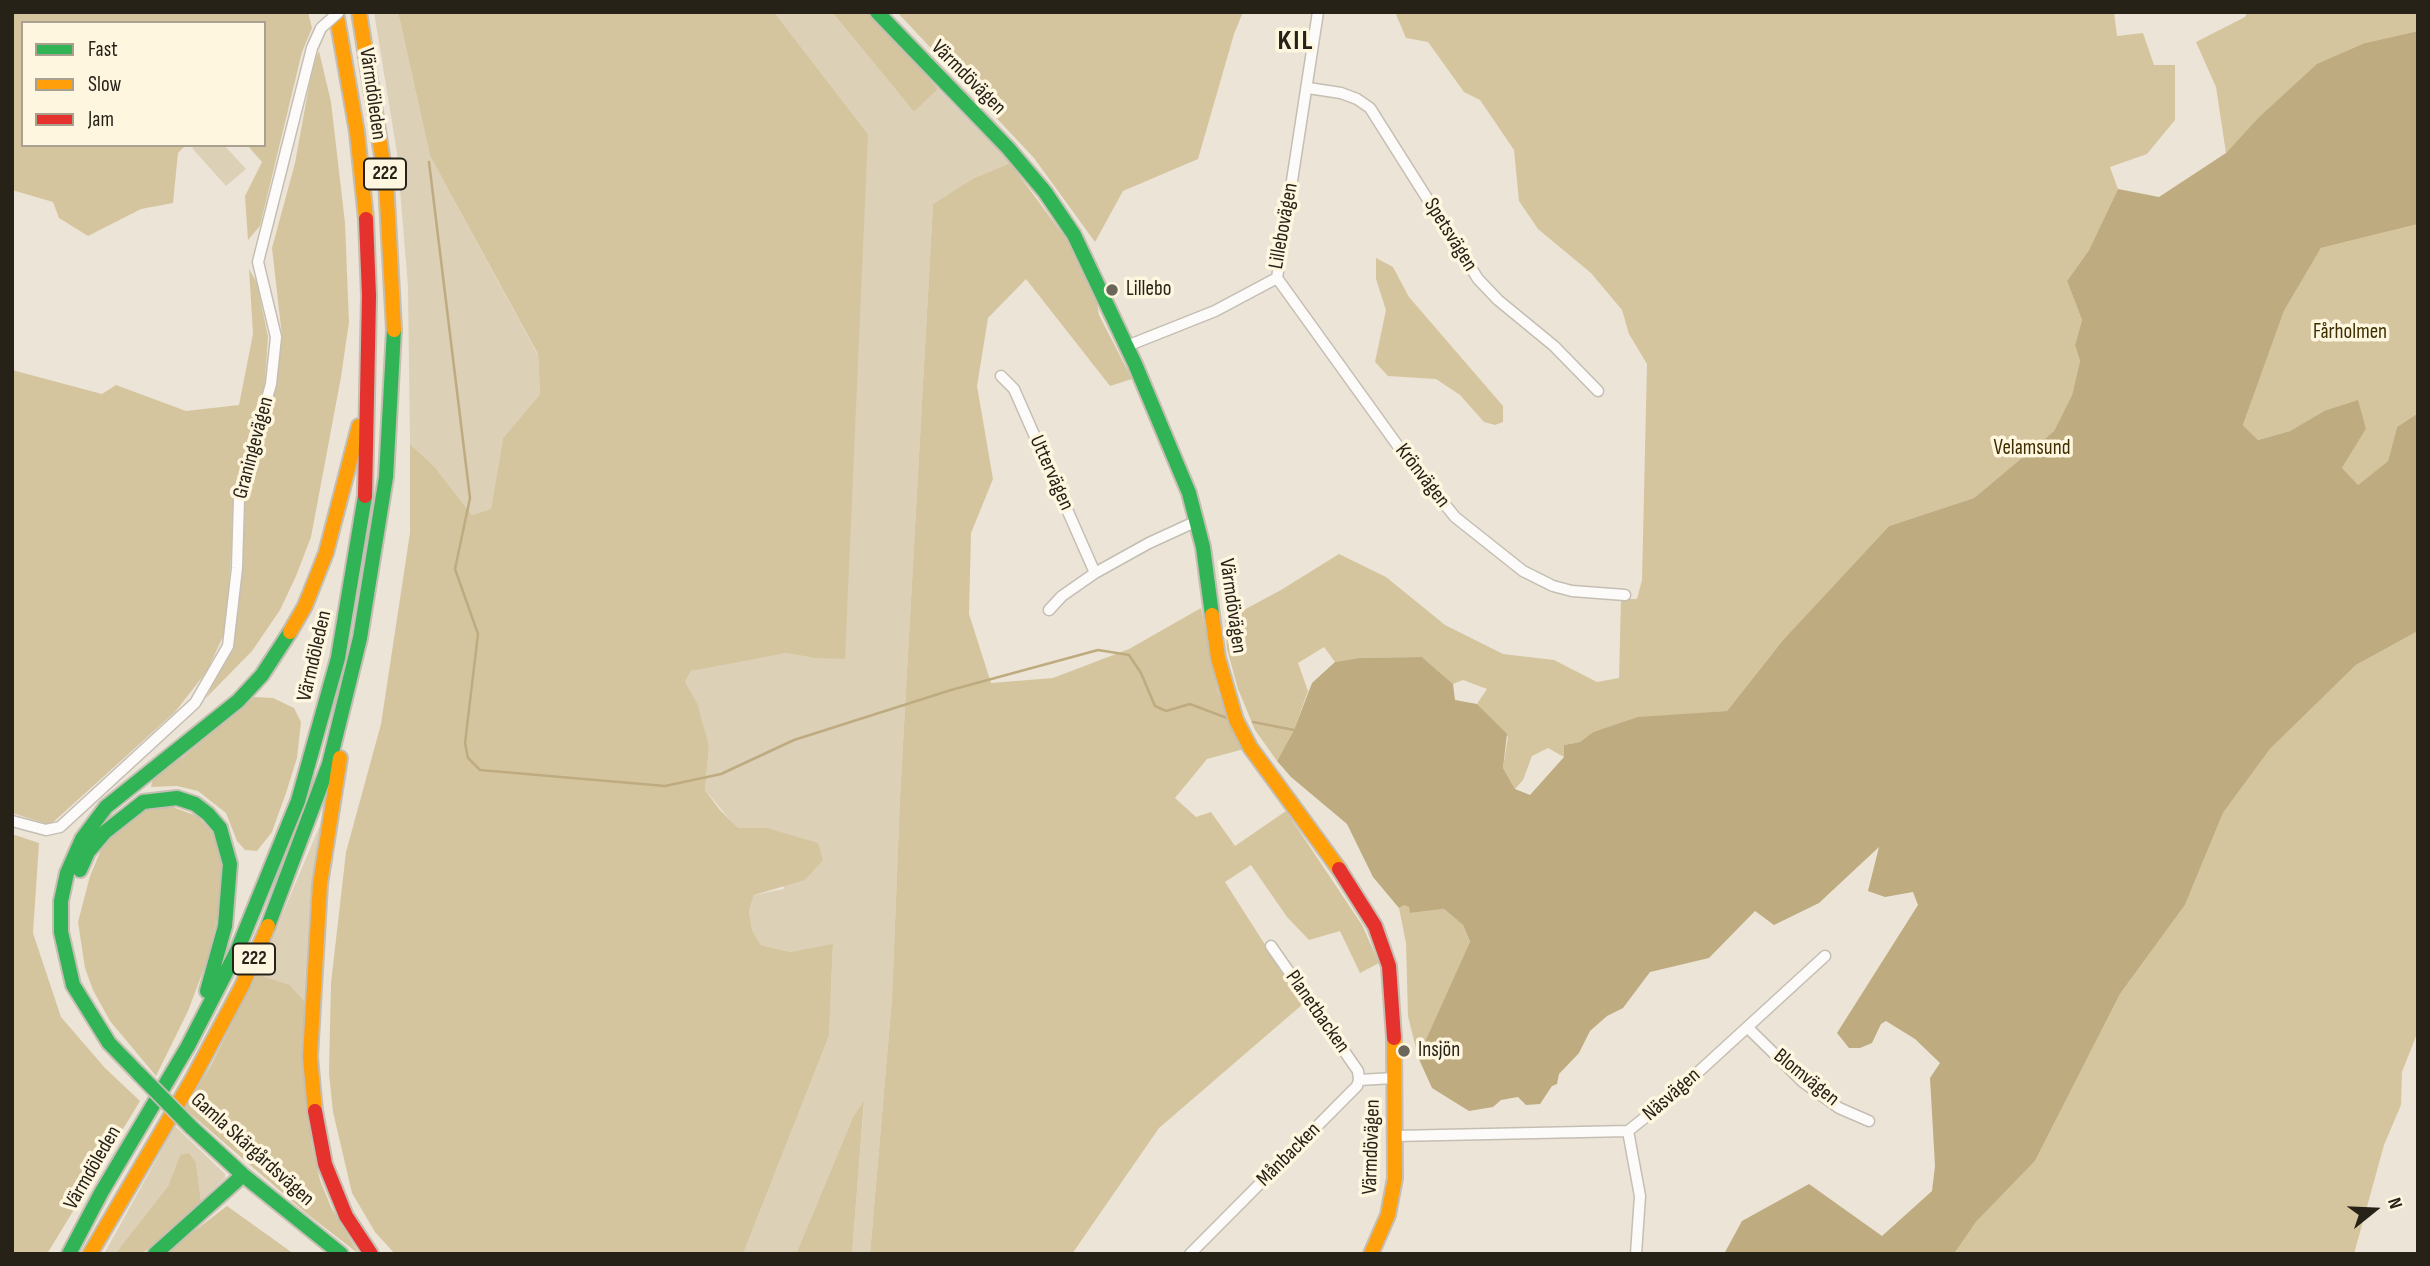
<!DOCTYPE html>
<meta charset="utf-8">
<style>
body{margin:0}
#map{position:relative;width:2430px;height:1266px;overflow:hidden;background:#ece4d6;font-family:"Sofia Sans Condensed",sans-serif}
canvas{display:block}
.frame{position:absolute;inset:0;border:14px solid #262218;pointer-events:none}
.legend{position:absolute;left:21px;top:21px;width:245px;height:126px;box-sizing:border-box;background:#fff6e0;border:2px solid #a8a190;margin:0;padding:9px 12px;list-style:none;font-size:21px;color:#262218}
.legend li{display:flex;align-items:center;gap:14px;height:35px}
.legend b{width:35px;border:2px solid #a8a190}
.north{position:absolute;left:2339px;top:1175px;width:70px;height:70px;-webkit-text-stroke:5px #fff6e0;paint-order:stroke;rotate:72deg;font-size:19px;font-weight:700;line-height:28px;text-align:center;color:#262218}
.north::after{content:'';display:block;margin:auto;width:24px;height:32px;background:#262218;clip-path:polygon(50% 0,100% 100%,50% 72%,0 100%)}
</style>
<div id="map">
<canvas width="2430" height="1266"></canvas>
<div class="frame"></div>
<ul class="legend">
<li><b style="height:9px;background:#30b455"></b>Fast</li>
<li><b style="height:9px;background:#ff9f0a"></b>Slow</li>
<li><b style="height:9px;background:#e5322d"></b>Jam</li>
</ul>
<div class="north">N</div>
</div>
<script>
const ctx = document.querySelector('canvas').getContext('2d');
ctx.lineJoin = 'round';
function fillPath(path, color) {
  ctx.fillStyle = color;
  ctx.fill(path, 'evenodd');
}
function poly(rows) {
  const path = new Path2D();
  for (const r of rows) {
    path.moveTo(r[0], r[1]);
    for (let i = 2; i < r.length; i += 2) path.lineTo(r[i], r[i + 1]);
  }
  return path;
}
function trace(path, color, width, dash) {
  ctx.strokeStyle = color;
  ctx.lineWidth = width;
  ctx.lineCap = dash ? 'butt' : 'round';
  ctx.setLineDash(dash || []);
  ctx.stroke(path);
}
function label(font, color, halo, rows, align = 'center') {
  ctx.font = font + ' "Sofia Sans Condensed",sans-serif';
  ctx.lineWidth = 7;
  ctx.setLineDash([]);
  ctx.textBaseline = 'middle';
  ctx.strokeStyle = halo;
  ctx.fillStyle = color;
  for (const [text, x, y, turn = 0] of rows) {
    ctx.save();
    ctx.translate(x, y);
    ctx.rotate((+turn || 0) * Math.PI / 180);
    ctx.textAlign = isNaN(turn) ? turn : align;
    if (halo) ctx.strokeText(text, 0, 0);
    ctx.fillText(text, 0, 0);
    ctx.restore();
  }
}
fillPath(poly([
 [374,12,398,12,430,156,538,355,540,394,503,438,491,509,472,515,434,466,410,444,408,287,397,153],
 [774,12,832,12,914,112,938,89,1010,163,972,179,933,204,900,797,892,998,870,1254,852,1254,864,1103,853,1117,796,1254,743,1254,829,1036,833,945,790,952,761,945,752,930,749,911,754,895,784,889,767,828,737,828,705,790,709,746,685,682,691,671,745,659,786,653,814,658,868,134],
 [195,145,224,145,246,169,226,186,192,148],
 [321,823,310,903,304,1001,290,985,257,974],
 [175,1126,225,1174,225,1178,201,1201,196,1163,180,1155,168,1186,137,1226,115,1254,104,1254]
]), '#dcd0b7');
fillPath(poly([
 [12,12,308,12,312,28,302,52,260,226,248,240,245,196,262,162,247,145,264,145,264,23,23,23,23,145,186,145,178,153,173,203,141,209,88,236,59,218,53,202,12,190],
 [398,12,774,12,868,134,845,659,814,658,786,653,691,671,685,682,697,703,709,746,705,790,719,809,738,828,767,828,818,843,823,860,805,880,754,895,749,911,752,930,761,945,790,952,833,944,829,1036,743,1254,395,1254,375,1232,352,1193,333,1112,329,1073,331,983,346,852,381,724,410,533,410,444,434,466,472,515,491,509,503,438,540,394,538,354,430,156],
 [832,12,871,12,938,89,914,112],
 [897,12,1243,12,1234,34,1198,159,1123,191,1095,242,1034,158],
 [1395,12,2114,12,2117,36,2143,33,2154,65,2175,65,2175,120,2147,154,2110,167,2118,189,2089,250,2067,281,2082,320,2075,345,2080,361,2072,395,2054,431,1974,498,1889,526,1783,640,1727,711,1638,718,1593,732,1580,742,1564,745,1564,757,1548,748,1532,756,1523,780,1515,789,1503,768,1508,737,1477,704,1487,689,1463,680,1453,684,1422,657,1359,658,1335,662,1324,647,1298,663,1308,691,1294,730,1277,761,1255,730,1238,689,1227,649,1225,620,1281,590,1339,554,1386,577,1445,625,1503,654,1554,660,1597,682,1619,678,1621,599,1637,599,1642,580,1647,364,1629,334,1622,310,1591,273,1538,229,1519,201,1514,150,1480,100,1464,92,1428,42,1406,38],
 [2247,12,2418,12,2418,31,2365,43,2286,96,2256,120,2226,153,2216,87,2196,42,2245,17],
 [319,51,331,102,345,223,349,322,341,377,311,537,296,576,280,610,252,651,206,698,233,645,239,607,245,500,276,386,282,336,272,248,295,163,313,64],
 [1010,163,1067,240,1097,303,1099,315,1132,379,1110,386,1026,279,988,318,977,386,993,479,971,533,969,614,991,683,1053,678,1129,649,1201,608,1218,692,1244,749,1207,759,1175,798,1196,817,1211,812,1235,846,1286,811,1362,925,1379,963,1360,973,1340,931,1309,940,1287,917,1251,865,1225,882,1303,1004,1159,1128,1072,1254,870,1254,892,998,900,797,933,204,972,179],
 [2418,224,2418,413,2397,427,2388,461,2357,486,2342,468,2366,429,2324,411,2290,431,2258,440,2243,425,2284,311,2321,248],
 [1376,258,1393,267,1409,297,1503,406,1503,422,1495,425,1484,422,1460,395,1436,379,1388,376,1375,362,1386,310,1376,279],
 [249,269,257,283,268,337,264,394,235,495,226,630,207,671,175,712,50,825,12,813,12,370,102,394,116,385,186,411,239,405,253,334],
 [2418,631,2418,1031,2402,1072,2401,1105,2384,1145,2354,1254,1954,1254,1976,1222,2035,1161,2120,994,2185,905,2223,813,2270,749,2356,665],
 [254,697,273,698,294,708,301,722,297,758,286,793,272,832,257,851,245,850,237,841,226,813,198,791,177,786,151,787,153,777,183,757],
 [170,806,197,816,213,833,222,862,220,907,208,958,188,1011,156,1076,110,1021,93,990,85,968,78,922,90,876,101,850,117,830,150,808],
 [12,834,39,843,33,933,61,1017,105,1068,140,1101,47,1254,12,1254],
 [1404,904,1409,907,1411,913,1444,909,1463,925,1470,943,1418,1057,1408,1016,1406,943,1399,908],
 [257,974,290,985,304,1001,304,1056,312,1145,320,1180,331,1207,359,1254,307,1214,185,1109,211,1065],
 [864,1101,852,1254,796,1254,853,1117],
 [189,1153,196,1163,201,1201,142,1254,115,1254,168,1186,180,1155],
 [227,1206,294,1254,164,1254]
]), '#d5c59f');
fillPath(poly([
 [2418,31,2418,224,2321,248,2284,311,2243,425,2258,440,2290,431,2324,411,2358,400,2366,429,2342,468,2358,485,2388,461,2397,427,2418,413,2418,631,2356,665,2270,749,2223,813,2185,905,2120,994,2035,1161,1976,1222,1954,1254,1724,1254,1742,1221,1809,1184,1882,1236,1932,1191,1935,1166,1930,1078,1940,1063,1915,1039,1886,1021,1881,1024,1872,1043,1860,1048,1849,1048,1837,1033,1918,905,1913,892,1885,897,1868,891,1879,847,1819,903,1774,925,1755,911,1709,958,1650,972,1623,1008,1607,1016,1590,1031,1579,1053,1559,1074,1557,1084,1552,1086,1540,1104,1526,1105,1518,1097,1501,1100,1493,1107,1469,1111,1432,1088,1418,1057,1470,942,1463,925,1444,909,1410,913,1409,907,1404,905,1399,908,1373,877,1347,824,1291,777,1277,761,1294,730,1312,683,1335,662,1359,658,1422,657,1453,684,1455,700,1477,704,1507,734,1503,768,1515,789,1530,795,1564,757,1564,745,1580,742,1593,732,1638,717,1727,711,1783,640,1889,526,1974,498,2054,431,2072,395,2080,361,2075,345,2082,320,2067,281,2089,250,2118,189,2159,197,2226,153,2256,120,2317,64,2365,43]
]), '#beab80');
trace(poly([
 [429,162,470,498,455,569,478,634,465,743,468,758,480,770,665,786,721,774,794,740,951,690,1098,650,1129,655,1141,673,1155,706,1166,711,1190,704,1227,718],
 [1253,722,1294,730]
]), '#beab80', 2.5);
const street = poly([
 [1308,88,1341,93,1357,99,1370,108,1478,279,1498,300,1554,346,1598,391],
 [1277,278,1398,446,1455,517,1523,571,1553,586,1572,591,1625,595],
 [1127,346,1215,311,1277,278,1318,12],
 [1001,376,1014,389,1095,573],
 [1049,610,1062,596,1095,573,1149,543,1197,521],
 [12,821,46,830,60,827,195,703,228,646,237,568,239,499,271,384,276,337,258,262,312,48],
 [1271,946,1358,1071,1359,1080],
 [1748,1028,1803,1082,1839,1108,1869,1121],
 [1628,1131,1640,1196,1636,1254],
 [1395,1136,1628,1131,1671,1097,1825,956],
 [1190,1254,1357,1086,1359,1080,1394,1078]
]);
const fast = poly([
 [877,12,1008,148,1045,192,1074,235,1135,364,1189,493,1203,547,1212,615],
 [80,870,88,852,105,832,143,802,177,798,195,804,208,814,220,828,230,864,225,926,207,991],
 [268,926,329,764,360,638,386,477,394,330],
 [139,1074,109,1043,73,985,61,932,61,901,67,873,82,839,106,807,238,701,262,675,290,632],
 [191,1127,243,1175,341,1254],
 [69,1254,101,1193,188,1046,237,951,298,801,338,658,365,496],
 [155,1254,243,1175]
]);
const slow = poly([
 [336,12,357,132,366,219],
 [359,12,386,181,394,330],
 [1212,615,1218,658,1236,720,1250,747,1339,869],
 [290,632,305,606,326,553,359,426],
 [315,1111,310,1057,320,884,340,758],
 [90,1254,193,1078,242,986,268,926],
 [1371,1254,1388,1215,1395,1178,1394,1038]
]);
const jam = poly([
 [365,496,369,296,366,219],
 [1339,869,1375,926,1389,966,1394,1038],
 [315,1111,325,1164,346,1216,371,1254]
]);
trace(street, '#c4beb3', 13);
trace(fast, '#c4beb3', 18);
trace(slow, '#c4beb3', 18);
trace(jam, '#c4beb3', 18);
trace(street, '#fcfbf9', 10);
trace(fast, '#30b455', 14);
trace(slow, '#ff9f0a', 14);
trace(jam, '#e5322d', 14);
const streetBridge = poly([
 [312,48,321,28,339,12]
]);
const fastBridge = poly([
 [139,1074,191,1127]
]);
trace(streetBridge, '#c4beb3', 13, []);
trace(fastBridge, '#c4beb3', 18, []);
trace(streetBridge, '#fcfbf9', 10);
trace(fastBridge, '#30b455', 14);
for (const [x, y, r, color] of [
 [1112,290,7,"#6b665a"],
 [1404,1051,7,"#6b665a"]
]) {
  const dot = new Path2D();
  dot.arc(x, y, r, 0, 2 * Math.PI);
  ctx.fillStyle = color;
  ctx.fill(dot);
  trace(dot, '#fff6e0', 2.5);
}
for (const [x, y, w] of [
 [385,174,42],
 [254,959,42]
]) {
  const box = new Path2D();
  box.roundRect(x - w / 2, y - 15.5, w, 31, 5);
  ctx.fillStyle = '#fff6e0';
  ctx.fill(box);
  trace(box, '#262218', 2);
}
label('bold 19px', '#262218', null, [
 ["222",385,174],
 ["222",254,959]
]);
label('21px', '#262218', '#fff6e0', [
 ["Värmdövägen",968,78,45],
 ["Värmdöleden",372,94,82],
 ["Lillebovägen",1284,226,-80],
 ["Spetsvägen",1450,235,58],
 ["Graningevägen",254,448,-75],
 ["Uttervägen",1051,473,66],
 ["Krönvägen",1422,476,52],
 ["Värmdövägen",1232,606,82],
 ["Värmdöleden",315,656,-77],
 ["Planetbacken",1317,1012,55],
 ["Blomvägen",1806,1078,39],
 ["Näsvägen",1672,1095,-41],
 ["Värmdövägen",1372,1147,-88],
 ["Gamla Skärgårdsvägen",252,1150,42],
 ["Månbacken",1289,1155,-45],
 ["Värmdöleden",93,1168,-60]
]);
label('21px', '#262218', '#fff6e0', [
 ["Lillebo",1126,290],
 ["Insjön",1418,1051]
], 'left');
label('21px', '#3f2e00', '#fff6e0', [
 ["Fårholmen",2350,333],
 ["Velamsund",2032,449]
]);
ctx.letterSpacing = '2px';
label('bold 28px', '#262218', '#fff6e0', [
 ["KIL",1296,42]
]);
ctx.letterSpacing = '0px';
</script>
